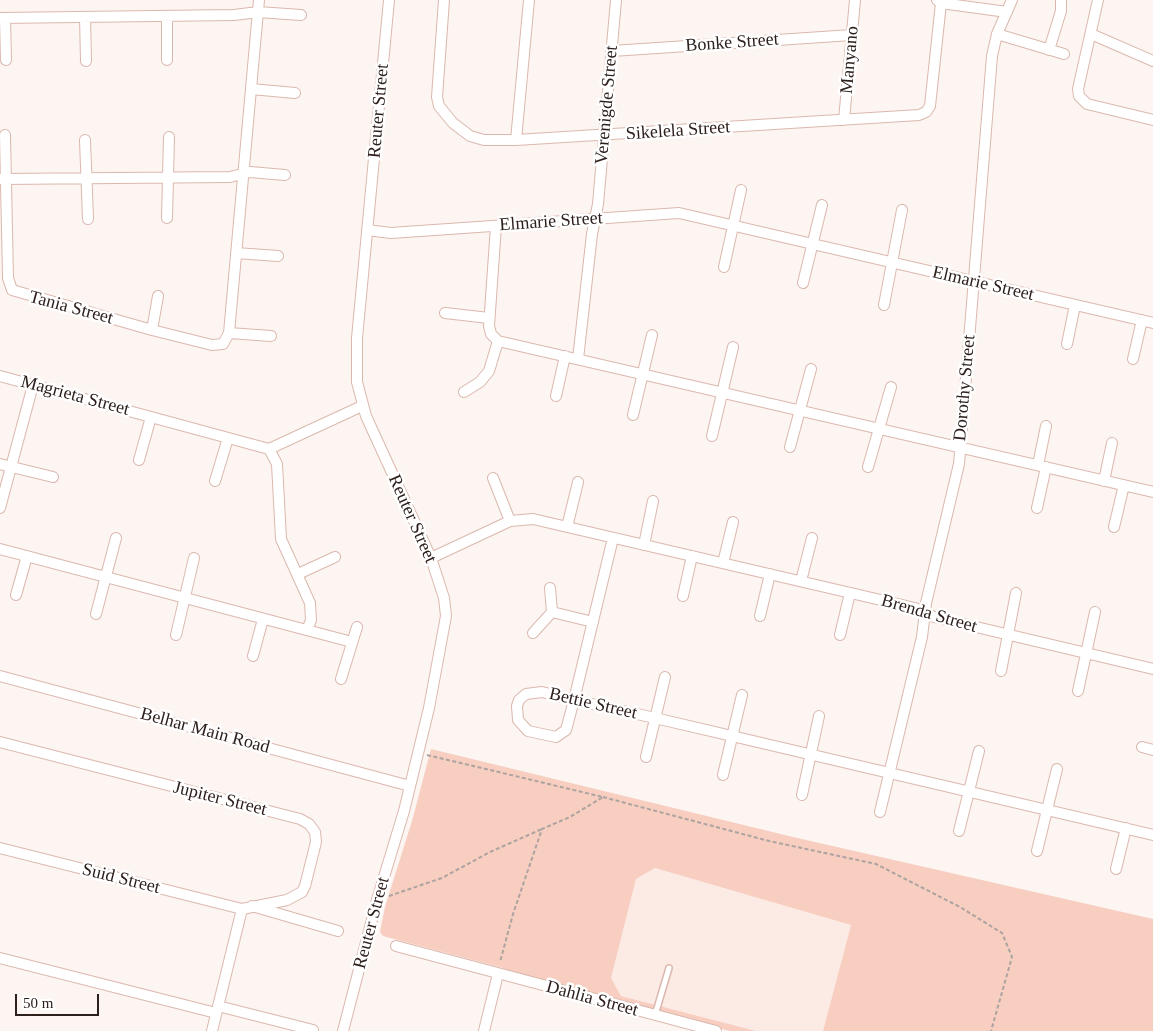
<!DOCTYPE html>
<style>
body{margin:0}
#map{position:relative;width:1153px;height:1031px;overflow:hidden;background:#fcf5f2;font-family:Georgia,serif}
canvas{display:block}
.scale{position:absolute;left:15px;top:994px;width:84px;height:22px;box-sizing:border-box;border:2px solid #2d201c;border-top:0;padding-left:6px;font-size:15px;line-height:18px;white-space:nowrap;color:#2d201c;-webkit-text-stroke:4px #fff;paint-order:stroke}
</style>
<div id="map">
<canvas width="1153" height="1031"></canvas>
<div class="scale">50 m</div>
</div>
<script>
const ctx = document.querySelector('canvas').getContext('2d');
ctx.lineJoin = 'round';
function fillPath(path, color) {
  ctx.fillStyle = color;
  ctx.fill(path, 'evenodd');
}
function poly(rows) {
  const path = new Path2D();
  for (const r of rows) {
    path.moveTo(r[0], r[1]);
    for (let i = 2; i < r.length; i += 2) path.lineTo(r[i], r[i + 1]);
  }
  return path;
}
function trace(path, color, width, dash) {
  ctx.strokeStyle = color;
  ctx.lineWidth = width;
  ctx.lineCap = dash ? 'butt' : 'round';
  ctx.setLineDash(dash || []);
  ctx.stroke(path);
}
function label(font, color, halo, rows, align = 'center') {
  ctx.font = font + ' Georgia,serif';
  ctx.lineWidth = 5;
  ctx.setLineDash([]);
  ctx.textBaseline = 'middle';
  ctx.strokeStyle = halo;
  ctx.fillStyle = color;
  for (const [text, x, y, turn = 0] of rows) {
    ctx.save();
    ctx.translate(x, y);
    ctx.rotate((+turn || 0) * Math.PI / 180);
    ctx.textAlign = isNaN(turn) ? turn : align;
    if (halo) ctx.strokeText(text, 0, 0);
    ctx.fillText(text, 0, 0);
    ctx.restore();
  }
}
fillPath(poly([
 [655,868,851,925,823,1031,756,1031,621,996,611,978,636,879]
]), '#fceae4');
fillPath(poly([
 [431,749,793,837,1153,919,1153,1031,823,1031,851,925,655,868,636,879,611,978,621,996,756,1031,730,1031,512,975,503,968,383,936,380,932,385,907,412,821]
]), '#f7cec0');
const lane = poly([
 [655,1015,669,968]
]);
const street = poly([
 [444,0,437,97,439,106,453,123,470,136,484,140,516,140,919,115,926,112,930,106,941,3,937,0],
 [1098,0,1078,89,1079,96,1087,104,1153,120],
 [941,3,1007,12],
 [85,17,86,61],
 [0,18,234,15,258,12,301,15],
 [5,18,6,60],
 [997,34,1064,54],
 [1091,34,1153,61],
 [1049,50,1061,11,1061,0],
 [612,51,852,35],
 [167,60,167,16],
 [251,89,295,93],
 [844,120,855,0],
 [5,135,8,278,12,290,152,330,212,345,223,344,229,333,259,0],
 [85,140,88,219],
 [516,140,529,0],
 [1,179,230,177,250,172,285,175],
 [167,218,169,137],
 [496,226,489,326,491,334,498,341,1153,492],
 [367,230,391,233,679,213,1153,323],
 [236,253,278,256],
 [724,267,741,190],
 [803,283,822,205],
 [884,305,902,210],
 [445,313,489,318],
 [152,330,158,296],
 [229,333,271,336],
 [1067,344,1075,305],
 [578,359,592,234,598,204,616,0],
 [1133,359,1142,320],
 [0,376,269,449,362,406],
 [464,392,480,382,489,371,498,341],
 [556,396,565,356],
 [633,415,652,335],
 [712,436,733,347],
 [790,447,811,369],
 [269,449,277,464,281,539,310,603,311,620,307,630],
 [139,460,151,417],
 [0,464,53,477],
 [1038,465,1046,426],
 [868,467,891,387],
 [493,478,510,521],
 [215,481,228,438],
 [1104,481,1112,443],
 [0,508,33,385],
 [1037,508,1046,467],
 [567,527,578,482],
 [1114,527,1124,485],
 [613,538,574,700,566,730,556,737,528,731,518,720,517,706,519,700,526,694,542,692,574,700,655,718,732,736,1153,835],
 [644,545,653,501],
 [0,549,352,642],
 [431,558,510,521,533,519,915,608,934,617,1153,669],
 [723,563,733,522],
 [298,574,335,557],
 [801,581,812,538],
 [550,588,552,612],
 [16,595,27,556],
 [683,596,692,556],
 [96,614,116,538],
 [760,616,770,574],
 [533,633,552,612,593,622],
 [176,635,194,558],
 [840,635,850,593],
 [253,656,263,619],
 [1001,671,1016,593],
 [0,676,410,786],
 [341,679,357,627],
 [1078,691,1095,612],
 [0,742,300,819,309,824,315,832,316,842,305,886,302,892,287,900,242,909],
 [1142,747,1153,750],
 [646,757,665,677],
 [723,775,742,695],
 [802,795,819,716],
 [880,812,922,637,926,603,959,464,992,56,997,34,1012,0],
 [959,831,979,751],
 [0,848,242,909],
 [1037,851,1057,769],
 [1116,869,1126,828],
 [252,906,338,931],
 [396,946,716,1031],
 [0,958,216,1013],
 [218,1006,313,1030],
 [212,1031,242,909],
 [343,1031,377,900,404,811,429,708,446,616,444,598,431,558,366,416,357,382,357,338,389,0],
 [484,1031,498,974]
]);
trace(lane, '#dbb8ad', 8);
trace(street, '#dbb8ad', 12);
trace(poly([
 [427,755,603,797,570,817,542,829,513,914,500,962],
 [603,797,769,841,876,864,960,907,1002,933,1012,957,991,1031],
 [389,896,442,878,490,852,542,829]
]), '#ada3a0', 2, [4, 2.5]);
trace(lane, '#fff', 5);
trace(street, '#fff', 10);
label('18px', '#2d201c', '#fff', [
 ["Bonke Street",732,43,-4],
 ["Manyano",850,60,-85],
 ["Verenigde Street",607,105,-85],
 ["Reuter Street",379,111,-85],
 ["Sikelela Street",678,131,-4],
 ["Elmarie Street",551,222,-4],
 ["Elmarie Street",983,284,13],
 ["Tania Street",71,308,15],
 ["Dorothy Street",965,388,-85],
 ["Magrieta Street",75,396,15],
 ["Reuter Street",412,519,66],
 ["Brenda Street",929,614,16],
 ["Bettie Street",593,704,13],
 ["Belhar Main Road",205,731,15],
 ["Jupiter Street",220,799,14],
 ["Suid Street",121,879,14],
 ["Reuter Street",372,923,-75],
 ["Dahlia Street",592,999,15]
]);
</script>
